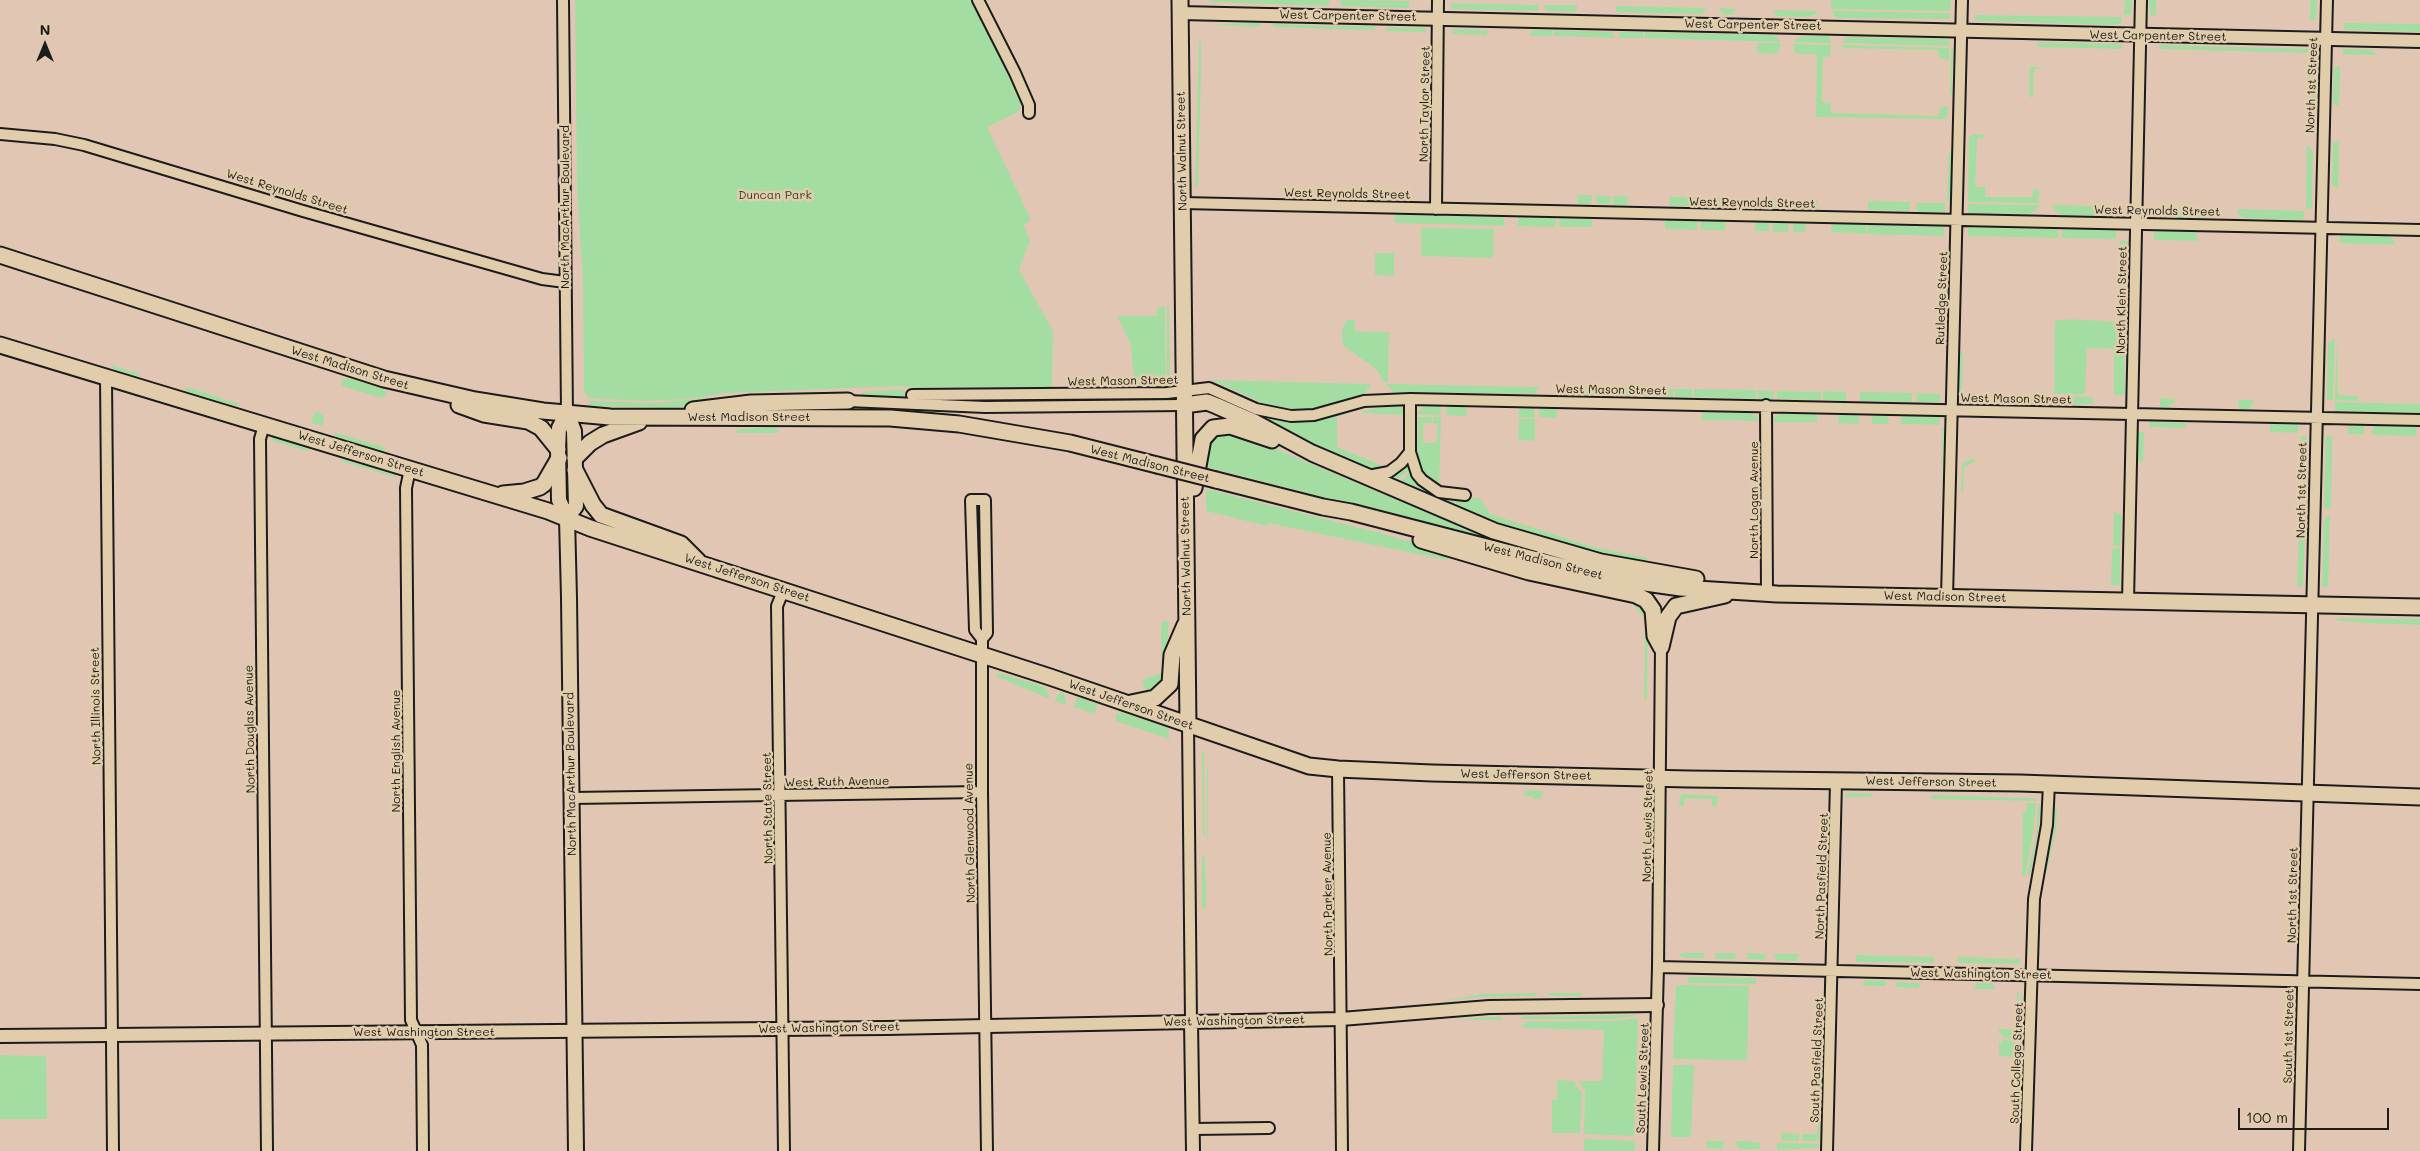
<!DOCTYPE html>
<style>
body{margin:0}
#map{position:relative;width:2420px;height:1151px;overflow:hidden;background:#e1c7b3;font-family:Mali,sans-serif}
canvas{display:block}
.north{position:absolute;left:20px;top:20px;width:50px;height:50px;-webkit-text-stroke:4px #e1cdab;paint-order:stroke;rotate:0deg;font-size:14px;font-weight:700;line-height:20px;text-align:center;color:#1c1c1c}
.north::after{content:'';display:block;margin:auto;width:18px;height:22px;background:#1c1c1c;clip-path:polygon(50% 0,100% 100%,50% 72%,0 100%)}
.scale{position:absolute;left:2238px;top:1108px;width:151px;height:22px;box-sizing:border-box;border:2px solid #1c1c1c;border-top:0;padding-left:6px;font-size:15px;line-height:18px;white-space:nowrap;color:#1c1c1c;-webkit-text-stroke:4px #e1cdab;paint-order:stroke}
</style>
<div id="map">
<canvas width="2420" height="1151"></canvas>
<div class="north">N</div>
<div class="scale">100 m</div>
</div>
<script>
const ctx = document.querySelector('canvas').getContext('2d');
ctx.lineJoin = 'round';
function fillPath(path, color) {
  ctx.fillStyle = color;
  ctx.fill(path, 'evenodd');
}
function poly(rows) {
  const path = new Path2D();
  for (const r of rows) {
    path.moveTo(r[0], r[1]);
    for (let i = 2; i < r.length; i += 2) path.lineTo(r[i], r[i + 1]);
  }
  return path;
}
function trace(path, color, width, dash) {
  ctx.strokeStyle = color;
  ctx.lineWidth = width;
  ctx.lineCap = dash ? 'butt' : 'round';
  ctx.setLineDash(dash || []);
  ctx.stroke(path);
}
function label(font, color, halo, rows, align = 'center') {
  ctx.font = font + ' Mali,sans-serif';
  ctx.lineWidth = 5;
  ctx.setLineDash([]);
  ctx.textBaseline = 'middle';
  ctx.strokeStyle = halo;
  ctx.fillStyle = color;
  for (const [text, x, y, turn = 0] of rows) {
    ctx.save();
    ctx.translate(x, y);
    ctx.rotate((+turn || 0) * Math.PI / 180);
    ctx.textAlign = isNaN(turn) ? turn : align;
    if (halo) ctx.strokeText(text, 0, 0);
    ctx.fillText(text, 0, 0);
    ctx.restore();
  }
}
fillPath(poly([
 [575,0,972,0,1021,103,1020,109,1016,113,987,127,1031,220,1023,225,1030,240,1019,270,1053,331,1052,389,941,391,901,386,724,393,697,398,645,401,589,398,584,391,583,283,577,185],
 [1206,0,1330,0,1327,6,1212,2],
 [1340,0,1409,1,1409,8,1342,6],
 [1831,0,1951,0,1951,7,1948,11,1831,9],
 [2125,0,2132,0,2131,15,2124,15],
 [2149,0,2156,0,2156,16,2150,15],
 [2311,0,2317,0,2316,20,2310,20],
 [1451,3,1539,5,1539,7,1538,11,1452,9],
 [1543,5,1577,5,1577,8,1575,12,1546,11],
 [1616,6,1633,6,1633,13,1616,12],
 [1634,6,1706,8,1702,14,1634,13],
 [1718,8,1737,9,1732,14,1723,15],
 [1773,10,1818,11,1815,15,1807,17,1776,16],
 [1832,11,1950,13,1950,19,1840,18,1835,17],
 [1974,15,2122,17,2122,23,2114,25,1981,21,1975,20],
 [1260,23,1260,27,1212,25,1219,24],
 [2344,23,2420,24,2420,32,2344,30],
 [1273,24,1334,26,1334,29,1273,27],
 [1335,26,1375,26,1375,30,1335,29],
 [1388,27,1426,28,1426,32,1386,31],
 [1452,29,1487,30,1487,35,1452,34],
 [1532,30,1552,30,1552,36,1530,36],
 [1554,30,1612,32,1615,38,1553,36],
 [1620,32,1643,32,1643,38,1618,38],
 [1645,32,1772,35,1777,37,1781,42,1645,38],
 [1801,36,1829,36,1831,43,1793,42],
 [1844,37,1946,39,1949,40,1949,46,1843,43],
 [1199,41,1201,41,1201,77,1198,186,1195,187],
 [2038,42,2122,44,2122,49,2036,47],
 [1757,43,1780,43,1780,49,1775,54,1757,53],
 [1793,44,1831,45,1830,57,1823,57,1822,102,1831,103,1831,113,1939,116,1940,108,1945,106,1948,107,1947,119,1816,117,1817,54,1798,54,1794,51],
 [1842,45,1949,48,1949,60,1939,58,1938,50,1843,48,1843,57],
 [2159,45,2308,49,2308,53,2159,49],
 [1951,48,1953,48,1952,94,1950,95],
 [2343,49,2373,50,2377,55,2343,54],
 [2309,56,2315,56,2315,93,2313,129,2308,133],
 [2030,66,2043,68,2034,69,2033,97,2029,97],
 [2334,67,2340,67,2339,106,2333,104],
 [1975,134,1983,134,1985,137,1977,139,1975,187,1985,187,1985,197,2033,197,2033,190,2036,189,2039,191,2039,203,1968,202,1969,136],
 [2339,140,2338,188,2337,188,2332,185,2333,143],
 [2307,145,2313,151,2312,209,2306,209],
 [1949,152,1951,154,1950,201,1947,201],
 [1578,195,1592,195,1591,204,1577,204],
 [1596,195,1611,196,1610,204,1597,204],
 [1613,196,1628,196,1627,205,1613,205],
 [1670,197,1697,197,1697,203,1694,206,1670,206],
 [1708,198,1788,199,1788,208,1710,207],
 [1797,200,1818,200,1818,209,1796,208],
 [1868,201,1910,202,1910,211,1868,210],
 [1916,203,1945,203,1945,212,1917,212],
 [1968,204,2039,205,2036,210,2030,214,1968,213],
 [2052,205,2118,207,2117,216,2061,215,2054,210],
 [2154,207,2205,208,2205,218,2154,217],
 [2238,209,2304,211,2303,220,2244,218,2238,214],
 [1395,214,1503,217,1505,226,1395,223],
 [1519,217,1556,218,1555,227,1517,226],
 [1560,218,1592,219,1592,227,1559,227],
 [1665,220,1697,221,1697,230,1665,229],
 [1701,221,1725,221,1725,230,1701,230],
 [1756,222,1769,223,1769,231,1754,231],
 [1773,223,1788,223,1789,232,1773,232],
 [1793,223,1805,223,1806,232,1793,232],
 [1832,224,1866,224,1866,234,1831,232],
 [1867,225,1944,227,1944,236,1867,234],
 [1968,227,2058,229,2058,238,1968,236],
 [1421,228,1494,229,1493,258,1421,256],
 [2063,229,2116,230,2116,239,2061,238],
 [2154,231,2196,232,2198,241,2154,240],
 [2340,235,2388,236,2393,239,2395,245,2339,243],
 [1946,238,1947,312,1945,312],
 [2120,241,2129,241,2126,253,2125,311,2118,316],
 [1375,253,1394,253,1394,276,1375,275],
 [1167,306,1169,308,1170,377,1167,379],
 [1157,307,1165,307,1166,382,1159,385,1129,386,1130,380,1134,379,1131,345,1117,316,1157,316],
 [2068,319,2119,322,2124,325,2125,395,2114,395,2114,349,2087,348,2085,394,2054,394,2055,321],
 [1347,320,1355,320,1355,331,1389,332,1388,382,1383,382,1380,374,1372,366,1344,346,1342,341,1342,329],
 [2335,338,2333,400,2327,400,2328,343],
 [2337,338,2338,395,2358,396,2358,401,2335,400],
 [1963,352,1962,392,1959,392,1960,354],
 [111,365,141,374,136,376,114,370],
 [348,378,384,389,387,395,382,398,341,386,343,380],
 [1211,380,1370,384,1370,386,1363,396,1337,405,1317,410,1294,412,1267,405],
 [1386,384,1539,387,1535,394,1394,392],
 [184,386,240,404,235,406,187,392],
 [1577,387,1607,387,1607,392,1605,396,1579,395],
 [1611,387,1637,388,1636,396,1613,396],
 [1638,388,1674,389,1673,397,1638,396],
 [903,389,907,399,861,397,862,392],
 [1675,389,1692,389,1692,398,1675,397],
 [1694,389,1756,390,1756,399,1694,397],
 [1758,390,1774,391,1774,399,1758,399],
 [1777,391,1821,392,1821,400,1777,399],
 [1823,391,1846,392,1846,401,1823,400],
 [850,392,846,396,669,408,589,406,590,401,653,403,766,393],
 [1860,392,1912,393,1912,402,1860,401],
 [1917,393,1940,394,1940,402,1917,402],
 [2023,395,2039,396,2038,405,2024,404],
 [2040,396,2054,396,2053,405,2039,405],
 [2057,396,2093,397,2093,404,2058,405],
 [2160,398,2175,399,2175,402,2169,407,2160,407],
 [2238,400,2253,400,2253,404,2249,409,2242,409,2238,406],
 [2335,402,2420,404,2420,413,2335,411],
 [1398,406,1405,409,1406,415,1362,413,1363,411,1377,408],
 [1441,406,1441,415,1416,414,1423,407],
 [1446,406,1465,407,1467,416,1446,415],
 [1520,408,1534,408,1535,418,1518,417],
 [1540,409,1557,409,1557,418,1539,417],
 [315,411,324,416,323,426,311,423],
 [1342,412,1347,414,1337,416,1337,447,1381,465,1381,469,1367,469,1266,422,1268,418,1297,421],
 [1703,412,1750,413,1757,416,1759,421,1701,420],
 [1784,413,1817,414,1817,422,1773,422,1777,415],
 [1838,415,1858,415,1860,424,1838,423],
 [1873,416,1888,416,1889,424,1871,424],
 [1902,416,1940,417,1939,425,1900,424],
 [1418,417,1432,417,1432,423,1423,423,1423,443,1436,443,1438,424,1433,423,1433,417,1441,417,1439,485,1422,470,1417,458],
 [1519,419,1535,419,1535,441,1518,440],
 [2150,422,2186,423,2186,428,2150,427],
 [2270,424,2298,424,2298,433,2270,432],
 [2349,425,2364,425,2365,434,2347,434],
 [2374,426,2415,426,2417,436,2371,435],
 [775,427,779,433,734,433,738,429],
 [1942,428,1944,428,1941,499],
 [334,432,387,448,382,451,336,437],
 [1223,432,1245,436,1392,498,1393,497,1475,530,1573,560,1573,562,1207,467,1207,446,1216,435],
 [2138,432,2144,432,2143,462,2137,462],
 [2301,436,2307,436,2304,479,2300,479],
 [2326,436,2332,436,2331,509,2327,509,2324,507],
 [275,438,307,448,310,452,269,440],
 [1975,458,1975,462,1964,467,1963,493,1961,492,1962,463],
 [342,459,395,475,398,478,340,461],
 [1407,462,1410,469,1396,481,1393,480,1393,474],
 [1411,471,1452,498,1457,509,1399,483],
 [1206,489,1376,532,1529,575,1637,600,1648,616,1647,698,1644,700,1645,618,1629,600,1565,588,1449,557,1447,560,1268,523,1267,526,1206,511],
 [1454,498,1480,498,1490,514,1593,547,1647,558,1646,565,1625,561,1524,533,1458,507],
 [1756,505,1761,509,1761,532,1759,535,1756,535],
 [2114,512,2122,515,2120,546,2113,546],
 [2330,516,2328,587,2322,587,2324,521,2326,517],
 [2299,527,2305,529,2303,587,2297,587],
 [2120,548,2120,585,2111,585,2112,549],
 [2340,618,2420,619,2420,625,2368,623,2332,620],
 [1163,621,1169,621,1164,678,1153,690,1147,691,1142,683,1144,679,1162,673,1161,624],
 [999,673,1045,687,1050,699,995,676],
 [1060,691,1064,693,1067,705,1055,701],
 [1077,697,1097,704,1095,714,1074,707],
 [1121,712,1169,728,1169,739,1116,721,1116,714],
 [1204,750,1205,838,1203,834,1202,753],
 [1207,769,1208,769,1208,838,1207,838],
 [1525,790,1542,791,1543,794,1540,799,1534,799,1533,796,1524,796],
 [1849,793,1872,794,1871,797,1843,797],
 [1683,794,1717,796,1717,806,1712,806,1712,799,1685,798,1684,806,1679,806,1680,796],
 [1933,795,2032,798,2036,799,2036,801,1931,799],
 [2027,803,2036,803,2032,841,2025,876,2022,876,2023,813,2027,809],
 [2038,804,2040,804,2040,814,2037,838,2030,875,2027,875,2036,836],
 [2055,805,2057,806,2056,830,2047,872,2045,871,2053,837],
 [1205,855,1206,908,1202,908,1202,858],
 [1680,953,1705,953,1703,958,1685,958,1680,956],
 [1715,953,1736,953,1735,959,1716,959],
 [1746,953,1766,954,1765,960,1748,959],
 [1774,954,1799,954,1799,956,1796,961,1776,960],
 [1856,955,1933,957,1934,959,1933,963,1856,962],
 [1958,957,2020,959,2020,964,1960,963,1957,961],
 [1688,977,1755,978,1757,984,1688,983],
 [1865,980,1886,981,1886,986,1862,986],
 [1896,982,1920,983,1919,988,1896,987],
 [1976,983,1993,983,1995,989,1974,989],
 [1676,985,1749,986,1747,1060,1673,1059],
 [2017,992,2019,992,2018,1041,2002,1037,2002,1033,1999,1033,1999,1029,2017,1029],
 [2021,992,2023,1000,2021,1065,2019,1067],
 [1537,993,1535,996,1481,997,1439,1002,1481,994],
 [1547,993,1583,993,1580,996,1549,996],
 [1522,1016,1634,1015,1636,1016,1613,1019,1520,1019],
 [1486,1017,1501,1017,1503,1020,1456,1020],
 [1638,1018,1634,1136,1584,1134,1585,1091,1579,1081,1602,1081,1604,1030,1521,1028,1527,1022,1614,1021],
 [2002,1039,2018,1043,2017,1067,2015,1067,2015,1057,1999,1056,1999,1043,2002,1043],
 [0,1055,46,1056,47,1119,0,1119],
 [1673,1065,1694,1065,1691,1137,1671,1137],
 [1819,1069,1821,1069,1819,1141,1802,1141,1802,1134,1817,1134],
 [1557,1080,1575,1081,1575,1085,1582,1092,1580,1133,1552,1133,1552,1100,1557,1100],
 [1781,1133,1799,1134,1799,1141,1781,1140],
 [1584,1139,1635,1141,1635,1151,1584,1151],
 [1706,1141,1725,1141,1722,1149,1707,1148],
 [1735,1141,1759,1142,1760,1149,1739,1149],
 [1777,1143,1818,1144,1818,1148,1777,1150]
]), '#a4dda1');
const minor = poly([
 [563,0,567,413],
 [978,0,1015,73,1029,105,1029,113],
 [0,134,55,139,84,145,303,211,542,279,565,282],
 [1182,203,2420,230],
 [1436,209,1438,0],
 [106,378,113,1151],
 [912,395,1167,393,1209,388,1256,409,1291,416,1314,415,1364,401,1410,399,2420,420],
 [1410,399,1410,452,1417,474,1422,480,1439,492,1465,495],
 [848,401,985,407,1184,405],
 [1766,405,1767,594],
 [264,425,260,439,267,1151],
 [410,469,406,488,411,1020,422,1045,423,1151],
 [1368,476,1389,472,1401,463,1410,452],
 [784,589,777,606,784,1151],
 [1947,597,1962,0],
 [2128,601,2141,0],
 [982,639,975,630,971,500,985,500,987,633,982,639,982,792,987,1151],
 [1188,724,1191,1022],
 [1338,769,1342,1151],
 [572,798,982,792],
 [1658,967,2420,984],
 [1193,1129,1269,1128],
 [1653,1151,1658,967,1661,647],
 [1827,1151,1836,782],
 [2026,1151,2034,899,2047,825,2049,784],
 [2299,1151,2327,0]
]);
const tertiary = poly([
 [1180,13,2420,41],
 [1191,1022,1193,1151],
 [0,1036,886,1028,1191,1022,1341,1019,1489,1007,1657,1005]
]);
const secondary = poly([
 [567,413,559,428,558,449,559,500,567,518,569,598,576,1151],
 [567,518,576,506,574,431,567,413]
]);
const primary = poly([
 [1180,0,1188,724],
 [0,255,384,379,475,400,543,411,610,417,890,418,959,424,1070,443,1157,465],
 [0,345,548,511,590,528,1050,677,1309,766,1338,769,1432,773,1689,779,2020,783,2420,797],
 [459,405,484,414,528,421,541,428,558,449],
 [1184,405,1207,402,1217,406,1256,423,1312,453,1494,531,1601,562,1696,579],
 [693,410,751,403,848,401],
 [575,458,590,443,603,435,639,422],
 [575,470,593,505,601,515,681,544,698,561],
 [1216,480,1323,507,1351,512,1568,568,1624,580,1681,588,1777,594,2420,607],
 [1194,488,1203,439,1213,428,1230,426,1272,440],
 [503,494,524,492,540,487,544,484,559,458],
 [1421,540,1529,572,1636,595,1646,600,1653,610,1655,636,1661,647],
 [1661,647,1668,617,1676,606,1725,595],
 [1131,703,1155,698,1170,684,1172,655,1185,625]
]);
trace(minor, '#1c1c1c', 14);
trace(tertiary, '#1c1c1c', 16);
trace(secondary, '#1c1c1c', 18);
trace(primary, '#1c1c1c', 19);
trace(minor, '#e1cdab', 10);
trace(tertiary, '#e1cdab', 12);
trace(secondary, '#e1cdab', 14);
trace(primary, '#e1cdab', 15);
const primaryBridge = poly([
 [1157,465,1216,480]
]);
trace(primaryBridge, '#1c1c1c', 19, []);
trace(primaryBridge, '#e1cdab', 15);
label('12px', '#1c1c1c', '#e1cdab', [
 ["West Carpenter Street",1348,16,1],
 ["West Carpenter Street",1753,25,1],
 ["West Carpenter Street",2158,36,1],
 ["North 1st Street",2312,85,-88],
 ["North Taylor Street",1425,104,-89],
 ["North Walnut Street",1182,151,-91],
 ["West Reynolds Street",287,192,17],
 ["West Reynolds Street",1347,194,1],
 ["West Reynolds Street",1752,203,1],
 ["North MacArthur Boulevard",565,207,-90],
 ["West Reynolds Street",2157,211,1],
 ["Rutledge Street",1942,298,-88],
 ["North Klein Street",2122,300,-89],
 ["West Madison Street",350,368,17],
 ["West Mason Street",1123,381,-1],
 ["West Mason Street",1611,390,1],
 ["West Mason Street",2016,399,1],
 ["West Madison Street",749,417],
 ["West Jefferson Street",361,454,17],
 ["West Madison Street",1150,464,14],
 ["North 1st Street",2302,490,-89],
 ["North Logan Avenue",1754,500,-90],
 ["North Walnut Street",1186,556,-91],
 ["West Madison Street",1543,561,14],
 ["West Jefferson Street",747,578,18],
 ["West Madison Street",1945,597,1],
 ["West Jefferson Street",1131,705,19],
 ["North Illinois Street",96,706,-91],
 ["North Douglas Avenue",250,729,-91],
 ["North English Avenue",396,751,-90],
 ["North MacArthur Boulevard",571,774,-91],
 ["West Jefferson Street",1526,775,1],
 ["West Ruth Avenue",837,782,-1],
 ["West Jefferson Street",1931,782,1],
 ["North State Street",768,808,-91],
 ["North Lewis Street",1648,826,-89],
 ["North Glenwood Avenue",970,833,-91],
 ["North Pasfield Street",1822,876,-88],
 ["North Parker Avenue",1328,894,-91],
 ["North 1st Street",2293,895,-89],
 ["West Washington Street",1981,974,1],
 ["West Washington Street",1234,1021,-1],
 ["West Washington Street",829,1028,-1],
 ["West Washington Street",424,1032],
 ["South 1st Street",2289,1036,-89],
 ["South Pasfield Street",1817,1060,-88],
 ["South College Street",2017,1063,-88],
 ["South Lewis Street",1643,1078,-88]
]);
label('12px', '#374337', '#e1cdab', [
 ["Duncan Park",775,195]
]);
</script>
